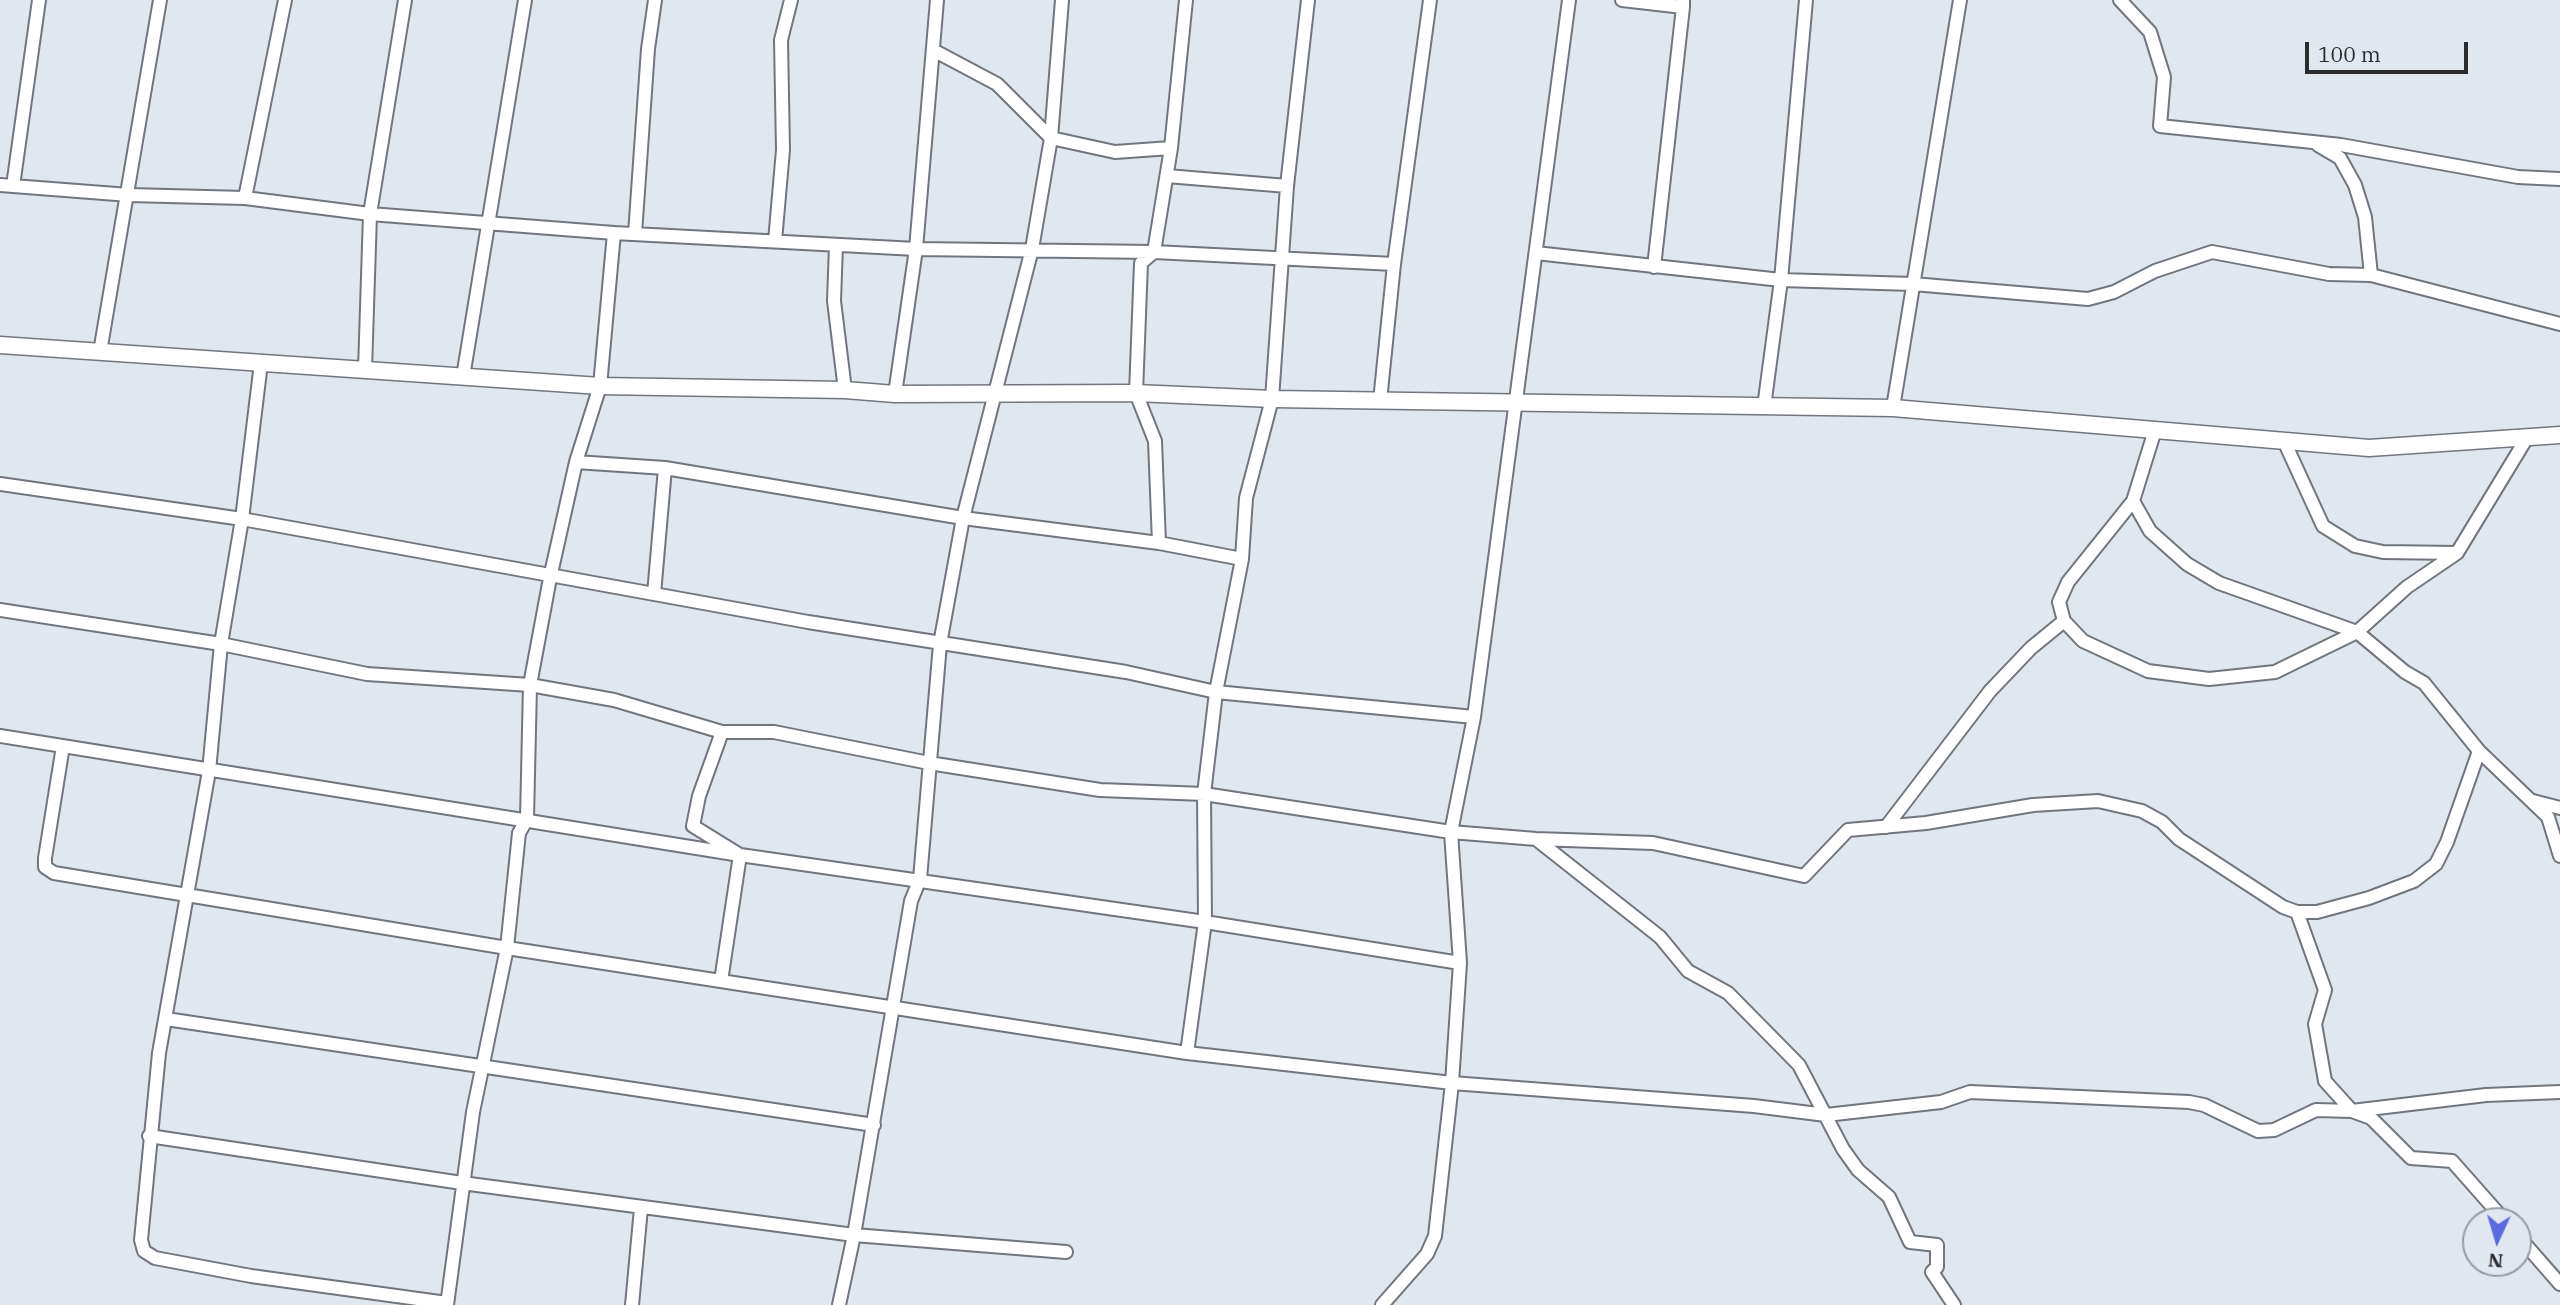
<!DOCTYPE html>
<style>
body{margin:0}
#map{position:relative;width:2560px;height:1305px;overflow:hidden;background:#e1e7ef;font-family:"IBM Plex Serif",serif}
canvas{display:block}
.north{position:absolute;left:2462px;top:1207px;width:70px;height:70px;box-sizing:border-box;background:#e1e7ef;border:2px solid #989ca2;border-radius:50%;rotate:184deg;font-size:19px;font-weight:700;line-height:28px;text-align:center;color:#2a2c2f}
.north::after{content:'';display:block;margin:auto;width:24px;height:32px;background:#5c6ae1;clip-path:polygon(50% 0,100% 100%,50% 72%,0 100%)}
.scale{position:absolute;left:2305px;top:42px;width:163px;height:32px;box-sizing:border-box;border:4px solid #2a2c2f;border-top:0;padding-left:9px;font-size:21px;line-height:24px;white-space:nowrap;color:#2a2c2f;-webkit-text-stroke:5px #e1e7ef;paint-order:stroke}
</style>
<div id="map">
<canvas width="2560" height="1305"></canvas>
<div class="north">N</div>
<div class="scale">100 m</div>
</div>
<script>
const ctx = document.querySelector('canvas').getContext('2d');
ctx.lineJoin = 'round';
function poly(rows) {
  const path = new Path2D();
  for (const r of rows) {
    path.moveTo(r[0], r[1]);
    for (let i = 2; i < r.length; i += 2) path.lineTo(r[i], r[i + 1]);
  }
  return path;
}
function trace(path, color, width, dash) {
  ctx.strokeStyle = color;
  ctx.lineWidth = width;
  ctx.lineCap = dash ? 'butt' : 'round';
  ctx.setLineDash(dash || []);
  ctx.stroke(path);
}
const minor = poly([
 [1622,0,1683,7,1683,0],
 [2120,0,2150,32,2164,77,2160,126,2341,145,2518,177,2560,179],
 [933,50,997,84,1051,138,1115,152,1171,148],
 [2318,145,2340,158,2355,185,2365,217,2371,275],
 [1167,176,1287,186],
 [0,185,129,195,245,198,370,214,614,233,916,249,1154,252,1394,264],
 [13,186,39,0],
 [245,198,285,0],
 [635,234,648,49,655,0],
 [775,241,783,150,781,40,791,0],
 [836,245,834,301,845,390],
 [1536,253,1781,280,1913,284,2088,299,2114,292,2155,271,2212,252,2329,274,2371,275,2560,324],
 [1654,267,1683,7],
 [100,352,160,0],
 [261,363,242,519,221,644,209,771,159,1053,141,1240,144,1251,155,1258,251,1276,447,1303],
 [365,370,370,214,405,0],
 [463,377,525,0],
 [895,394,916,249,937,0],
 [1380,401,1394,264,1430,0],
 [1764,407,1781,280,1806,0],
 [1893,408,1960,0],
 [2155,430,2133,501,2150,531,2187,564,2219,583,2357,632,2405,672,2424,683,2479,751,2548,817,2560,856],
 [2284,441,2323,526,2355,546,2383,552,2457,553],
 [576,462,665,468,963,518,1159,543,1242,559],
 [0,484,242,519,808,622,1126,672,1216,692,1474,717],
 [2133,501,2068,582,2059,602,2064,621,2083,641,2148,671,2209,679,2275,672,2357,632,2407,587,2457,553,2528,436],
 [1159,543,1155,441,1136,393,1141,263,1154,252,1171,148,1186,0],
 [654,594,665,468],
 [0,610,221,644,367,674,530,685,614,700,722,732,774,732,929,763,1100,790,1204,794,1451,832,1536,839,1653,843,1804,876,1848,830,1926,823,2033,805,2098,801,2142,811,2162,822,2179,839,2283,907,2297,912,2317,912,2369,898,2414,881,2436,864,2447,842,2479,751],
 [0,736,740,855,1205,922,1460,963],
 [63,746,45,858,45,867,54,873,507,948,1187,1053,1452,1083,1754,1106,1826,1115,1941,1102,1970,1092,2189,1102,2204,1105,2258,1131,2274,1130,2316,1110,2352,1111,2486,1095,2560,1092],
 [2533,801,2560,808],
 [1886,827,1990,691,2031,648,2064,621],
 [1536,839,1660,937,1688,971,1728,993,1799,1065,1843,1149,1858,1170,1889,1197,1910,1242,1937,1245,1937,1267,1932,1272,1954,1305],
 [2297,912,2325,990,2315,1024,2325,1081,2352,1111,2371,1118,2411,1158,2452,1161,2505,1221],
 [721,981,740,855,693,826,699,796,722,732],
 [166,1019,874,1125],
 [1187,1053,1205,922,1204,794,1216,692,1242,559,1246,498,1272,399,1287,186,1308,0],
 [149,1136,462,1183,854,1235,1066,1252],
 [2518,1236,2560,1284],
 [447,1305,473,1112,507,948,519,833,527,819,530,685,550,578,576,462,600,386,614,233],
 [632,1305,641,1208],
 [839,1305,854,1235,911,901,920,879,940,644,963,518,1032,249,1051,138,1062,0],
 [1382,1305,1427,1254,1435,1236,1452,1083,1460,963,1451,832,1474,717,1569,0]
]);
const tertiary = poly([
 [0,345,600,386,845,390,895,394,1136,393,1272,399,1893,408,2369,448,2560,435]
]);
trace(minor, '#71767e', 16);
trace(tertiary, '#71767e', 19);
trace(minor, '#fff', 12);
trace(tertiary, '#fff', 16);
</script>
